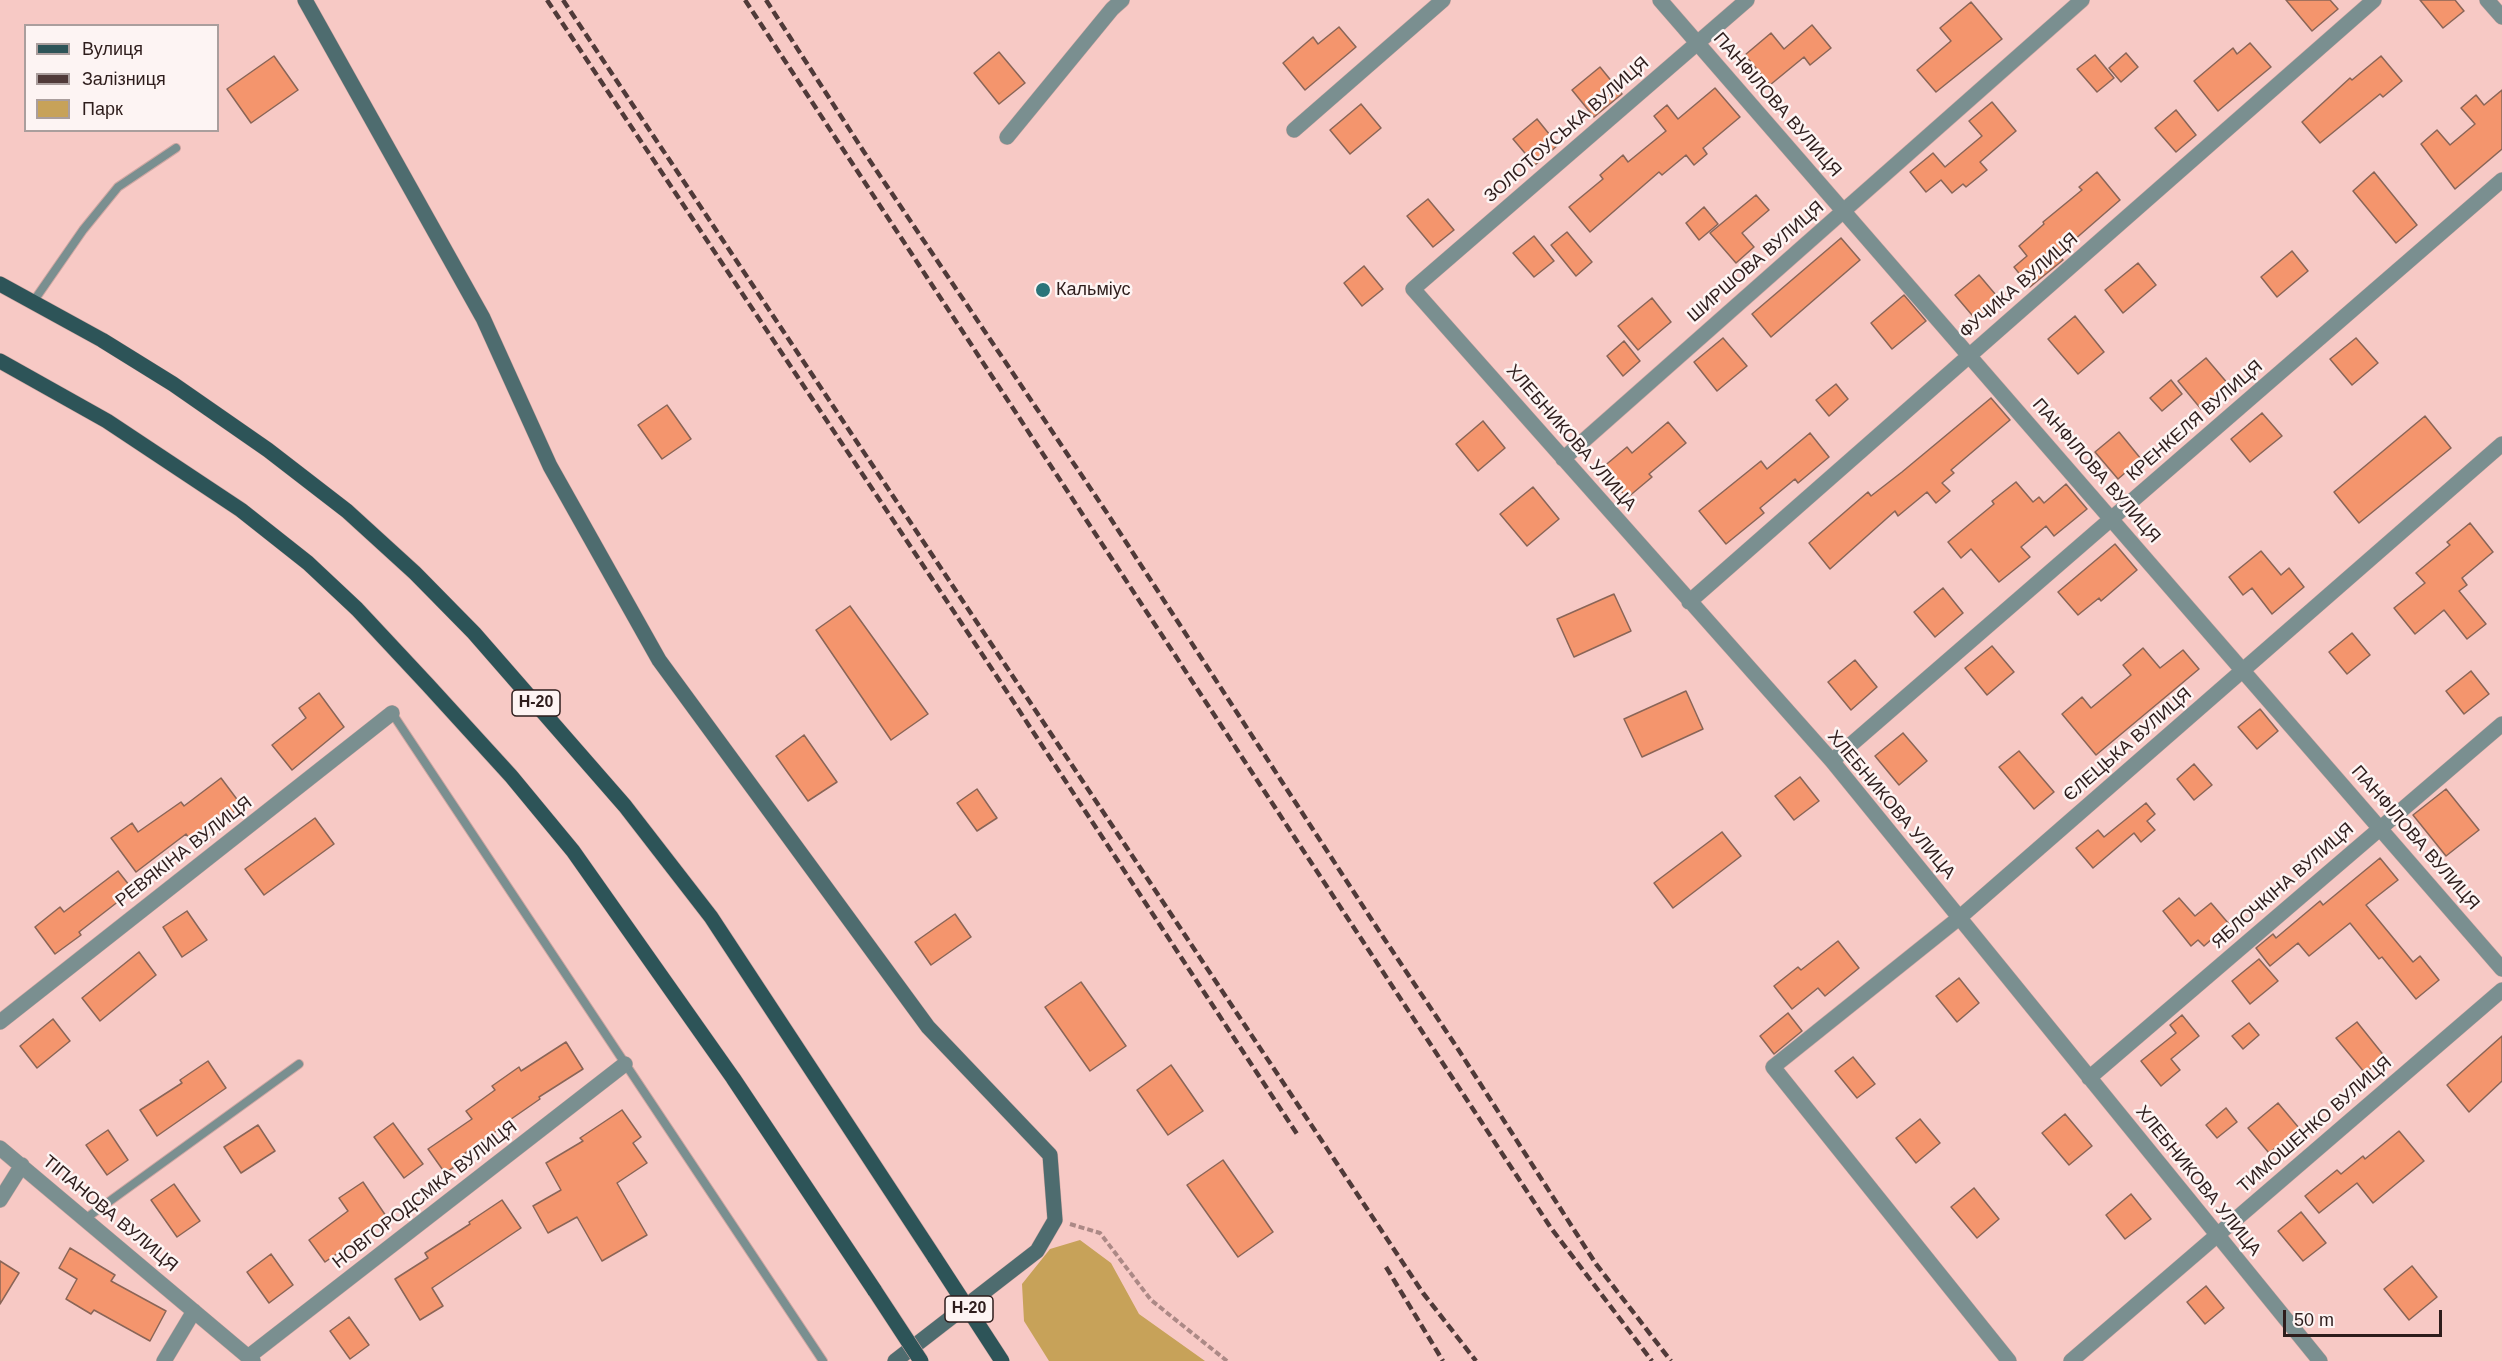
<!DOCTYPE html>
<meta charset="utf-8">
<style>
body{margin:0}
#map{position:relative;width:2502px;height:1361px;overflow:hidden;background:#f7c9c5;font-family:Arial,sans-serif}
canvas{display:block}
.legend{position:absolute;left:24px;top:24px;width:195px;height:108px;box-sizing:border-box;background:#fdf4f3;border:2px solid #aa9e9d;margin:0;padding:8px 10px;list-style:none;font-size:18px;color:#2e1d1c}
.legend li{display:flex;align-items:center;gap:12px;height:30px}
.legend b{width:30px;border:2px solid #aa9e9d}
.scale{position:absolute;left:2283px;top:1310px;width:159px;height:27px;box-sizing:border-box;border:3px solid #2e1d1c;border-top:0;padding-left:8px;font-size:18px;line-height:21px;white-space:nowrap;color:#2e1d1c;-webkit-text-stroke:4px #fdf4f3;paint-order:stroke}
</style>
<div id="map">
<canvas width="2502" height="1361"></canvas>
<ul class="legend">
<li><b style="height:8px;background:#2d5458"></b>Вулиця</li>
<li><b style="height:8px;background:#503a39"></b>Залізниця</li>
<li><b style="height:16px;background:#c7a259"></b>Парк</li>
</ul>
<div class="scale">50 m</div>
</div>
<script>
const ctx = document.querySelector('canvas').getContext('2d');
ctx.lineJoin = 'round';
function fillPath(path, color) {
  ctx.fillStyle = color;
  ctx.fill(path, 'evenodd');
}
function poly(rows) {
  const path = new Path2D();
  for (const r of rows) {
    path.moveTo(r[0], r[1]);
    for (let i = 2; i < r.length; i += 2) path.lineTo(r[i], r[i + 1]);
  }
  return path;
}
function trace(path, color, width, dash) {
  ctx.strokeStyle = color;
  ctx.lineWidth = width;
  ctx.lineCap = dash ? 'butt' : 'round';
  ctx.setLineDash(dash || []);
  ctx.stroke(path);
}
function label(font, color, halo, rows, align = 'center') {
  ctx.font = font + ' Arial,sans-serif';
  ctx.lineWidth = 5;
  ctx.setLineDash([]);
  ctx.textBaseline = 'middle';
  ctx.strokeStyle = halo;
  ctx.fillStyle = color;
  for (const [text, x, y, turn = 0] of rows) {
    ctx.save();
    ctx.translate(x, y);
    ctx.rotate((+turn || 0) * Math.PI / 180);
    ctx.textAlign = isNaN(turn) ? turn : align;
    if (halo) ctx.strokeText(text, 0, 0);
    ctx.fillText(text, 0, 0);
    ctx.restore();
  }
}
fillPath(poly([
 [1080,1240,1111,1263,1139,1314,1205,1361,1049,1361,1024,1321,1022,1284,1050,1249]
]), '#c7a259');
const building = poly([
 [2286,0,2330,0,2338,9,2312,31,2286,0],
 [2420,0,2455,0,2464,11,2443,28,2420,0],
 [1971,2,2002,39,1936,92,1917,70,1951,41,1940,28,1971,2],
 [1812,25,1831,48,1810,65,1804,57,1770,85,1745,55,1771,33,1784,49,1812,25],
 [1339,27,1356,47,1305,90,1283,63,1313,37,1318,44,1339,27],
 [2250,43,2271,67,2218,111,2194,81,2233,48,2237,54,2250,43],
 [999,52,1025,83,999,104,974,73,999,52],
 [2126,53,2138,67,2121,82,2109,68,2126,53],
 [2095,55,2114,78,2097,92,2077,69,2095,55],
 [274,56,298,90,251,123,227,89,274,56],
 [2381,56,2402,81,2383,97,2380,94,2320,143,2302,122,2350,78,2352,80,2381,56],
 [1600,67,1622,94,1594,117,1572,90,1600,67],
 [1715,88,1740,117,1703,148,1707,154,1694,165,1686,155,1662,175,1659,172,1590,232,1569,207,1603,179,1600,175,1623,155,1628,162,1666,131,1654,116,1667,105,1678,119,1715,88],
 [2502,90,2502,149,2455,189,2421,144,2437,130,2450,145,2475,124,2461,108,2476,95,2484,105,2502,90],
 [1992,102,2016,131,1980,162,1987,170,1966,187,1963,184,1952,193,1941,180,1926,192,1910,172,1933,153,1945,167,1982,136,1969,121,1992,102],
 [1361,104,1381,128,1350,154,1330,130,1361,104],
 [2176,110,2196,135,2176,152,2155,128,2176,110],
 [1537,119,1558,145,1535,165,1513,139,1537,119],
 [2097,172,2120,200,2058,254,2063,260,2030,287,2014,267,2027,256,2019,246,2044,224,2043,222,2082,190,2079,187,2097,172],
 [2374,172,2417,225,2396,243,2353,191,2374,172],
 [1756,195,1769,210,1742,233,1754,247,1736,263,1710,233,1756,195],
 [1428,199,1454,230,1433,247,1407,216,1428,199],
 [1704,207,1718,224,1699,240,1686,223,1704,207],
 [1567,232,1592,262,1576,276,1551,245,1567,232],
 [1534,236,1554,261,1534,277,1513,253,1534,236],
 [1841,238,1860,260,1771,337,1752,314,1841,238],
 [2292,251,2308,271,2277,297,2261,277,2292,251],
 [2138,263,2156,285,2123,313,2105,290,2138,263],
 [1364,266,1383,289,1362,306,1344,283,1364,266],
 [1979,275,2001,301,1977,321,1955,295,1979,275],
 [1904,295,1926,321,1892,349,1871,323,1904,295],
 [1652,298,1671,322,1638,350,1618,326,1652,298],
 [2075,316,2104,352,2078,374,2048,339,2075,316],
 [1723,338,1747,366,1717,391,1694,362,1723,338],
 [2356,338,2378,363,2352,385,2330,359,2356,338],
 [1624,341,1640,361,1623,376,1607,356,1624,341],
 [2206,358,2229,385,2201,409,2178,381,2206,358],
 [2171,380,2182,394,2162,411,2150,398,2171,380],
 [1836,384,1848,399,1829,416,1816,400,1836,384],
 [1991,398,2010,420,1951,470,1954,473,1942,483,1950,491,1936,503,1927,492,1898,516,1895,511,1830,569,1809,543,1868,492,1871,496,1902,472,1991,398],
 [667,405,691,439,662,459,638,425,667,405],
 [2262,413,2282,436,2250,462,2231,439,2262,413],
 [2425,416,2451,448,2359,523,2334,492,2425,416],
 [1483,421,1505,448,1478,471,1456,444,1483,421],
 [1668,422,1686,443,1649,474,1652,477,1627,498,1602,468,1627,447,1632,453,1668,422],
 [2119,432,2141,459,2118,479,2095,452,2119,432],
 [1810,433,1829,457,1798,483,1795,479,1760,508,1764,513,1726,544,1699,511,1761,461,1767,469,1810,433],
 [2016,482,2033,502,2039,497,2044,503,2066,484,2087,509,2054,536,2046,526,2021,547,2030,557,1999,582,1971,549,1961,558,1948,542,1994,504,1992,501,2016,482],
 [1533,487,1559,519,1527,546,1500,514,1533,487],
 [2470,523,2493,552,2462,578,2467,585,2459,591,2486,624,2467,639,2444,610,2415,634,2394,608,2425,583,2416,573,2450,545,2447,542,2470,523],
 [2115,544,2137,570,2101,601,2099,598,2078,615,2058,592,2115,544],
 [2261,551,2281,575,2289,568,2304,587,2272,614,2252,588,2243,595,2229,577,2261,551],
 [1943,588,1963,613,1935,637,1914,612,1943,588],
 [1614,594,1631,631,1574,657,1557,619,1614,594],
 [850,606,928,714,891,740,816,630,850,606],
 [2352,633,2370,655,2347,674,2329,652,2352,633],
 [1992,646,2014,672,1987,695,1965,668,1992,646],
 [2143,648,2160,668,2183,650,2199,669,2096,755,2062,714,2082,697,2091,708,2131,675,2123,665,2143,648],
 [1855,660,1877,687,1851,710,1828,682,1855,660],
 [2471,671,2489,694,2464,714,2446,691,2471,671],
 [1686,691,1703,729,1642,757,1624,719,1686,691],
 [319,693,344,727,292,770,272,745,306,718,299,708,319,693],
 [2260,709,2278,731,2257,749,2238,727,2260,709],
 [1903,733,1927,761,1899,785,1875,756,1903,733],
 [804,735,837,782,808,801,776,756,804,735],
 [2019,751,2054,792,2034,809,1999,767,2019,751],
 [2194,764,2212,785,2194,800,2177,779,2194,764],
 [1800,777,1819,801,1794,820,1775,796,1800,777],
 [221,778,242,806,211,828,215,834,196,848,186,834,136,872,111,838,132,823,138,832,181,802,184,806,221,778],
 [977,789,997,818,977,831,957,803,977,789],
 [2446,789,2479,830,2446,856,2413,815,2446,789],
 [2146,803,2155,814,2147,821,2155,830,2141,842,2134,833,2093,868,2076,848,2098,830,2104,837,2146,803],
 [315,818,334,844,264,895,245,869,315,818],
 [1722,832,1741,856,1673,908,1654,883,1722,832],
 [2380,858,2398,880,2366,905,2413,962,2420,956,2439,980,2416,999,2382,957,2379,959,2350,923,2309,956,2298,943,2270,966,2256,948,2273,934,2276,938,2320,901,2323,905,2380,858],
 [118,871,133,890,79,932,81,935,55,954,35,927,60,907,64,912,118,871],
 [2179,898,2195,916,2211,903,2229,924,2204,946,2198,940,2191,946,2163,911,2179,898],
 [187,911,207,940,182,957,163,927,187,911],
 [955,914,971,937,931,965,915,942,955,914],
 [1838,941,1859,968,1825,996,1818,988,1792,1009,1774,986,1798,967,1801,970,1838,941],
 [139,952,156,975,100,1021,82,998,139,952],
 [2259,959,2278,981,2250,1004,2232,981,2259,959],
 [1959,978,1979,1003,1957,1022,1936,996,1959,978],
 [1081,982,1126,1046,1090,1071,1045,1007,1081,982],
 [1788,1013,1802,1031,1774,1054,1760,1036,1788,1013],
 [2182,1015,2199,1036,2171,1059,2180,1070,2161,1086,2141,1061,2176,1033,2170,1025,2182,1015],
 [53,1019,70,1041,37,1068,20,1046,53,1019],
 [2357,1022,2385,1057,2365,1073,2336,1038,2357,1022],
 [2249,1023,2259,1035,2243,1049,2232,1036,2249,1023],
 [2502,1036,2502,1081,2469,1112,2447,1085,2502,1036],
 [566,1042,583,1069,539,1097,540,1099,504,1124,505,1125,465,1153,468,1158,445,1173,428,1149,472,1119,466,1111,495,1090,492,1086,519,1067,521,1071,566,1042],
 [1853,1057,1875,1084,1857,1098,1835,1071,1853,1057],
 [208,1061,226,1088,157,1136,140,1110,182,1083,180,1080,208,1061],
 [1171,1065,1203,1111,1168,1135,1137,1090,1171,1065],
 [2278,1103,2299,1128,2269,1153,2248,1128,2278,1103],
 [2226,1108,2237,1122,2217,1138,2206,1125,2226,1108],
 [622,1110,641,1137,633,1143,647,1163,617,1183,647,1235,602,1261,577,1217,548,1233,533,1206,561,1190,546,1163,583,1141,580,1138,622,1110],
 [2065,1114,2092,1146,2069,1165,2042,1133,2065,1114],
 [1920,1119,1940,1143,1916,1163,1896,1138,1920,1119],
 [393,1123,423,1164,404,1178,374,1137,393,1123],
 [258,1125,275,1151,241,1173,224,1147,258,1125],
 [108,1130,128,1160,107,1175,86,1145,108,1130],
 [2399,1131,2424,1161,2373,1203,2357,1183,2319,1213,2305,1196,2337,1170,2341,1174,2363,1156,2365,1159,2399,1131],
 [1223,1160,1273,1232,1238,1257,1187,1185,1223,1160],
 [363,1182,388,1219,325,1262,309,1240,348,1211,339,1198,363,1182],
 [174,1184,200,1221,177,1237,151,1200,174,1184],
 [1974,1188,1999,1219,1977,1238,1951,1207,1974,1188],
 [2131,1194,2151,1219,2125,1239,2106,1215,2131,1194],
 [502,1200,521,1228,432,1288,443,1306,420,1320,395,1279,428,1258,425,1253,470,1224,469,1222,502,1200],
 [2301,1212,2326,1243,2303,1261,2278,1231,2301,1212],
 [70,1248,115,1275,111,1281,166,1311,150,1341,94,1310,91,1314,66,1299,77,1279,59,1268,70,1248],
 [271,1254,293,1285,269,1303,247,1272,271,1254],
 [0,1261,19,1273,0,1304,0,1261],
 [2412,1266,2437,1297,2409,1320,2384,1289,2412,1266],
 [2206,1286,2224,1308,2205,1324,2187,1302,2206,1286],
 [349,1317,369,1345,350,1359,330,1331,349,1317]
]);
fillPath(building, '#f4956d');
trace(building, '#8a6557', 1.5);
const lane = poly([
 [33,302,83,230,118,187,176,148],
 [392,713,823,1361],
 [85,1219,299,1064]
]);
const street = poly([
 [1660,0,2502,969],
 [1747,0,1413,289,1832,761,2320,1361],
 [2487,0,2502,17],
 [1294,130,1443,0],
 [1007,137,1112,9,1122,0],
 [1563,459,2082,0],
 [1689,602,2374,0],
 [1832,761,2502,180],
 [0,1022,392,713],
 [2089,1078,2502,724],
 [0,1148,253,1361],
 [0,1200,22,1165],
 [248,1357,625,1064],
 [164,1361,194,1311],
 [2009,1361,1773,1067,1959,918,2502,444],
 [2071,1361,2502,990]
]);
const secondary = poly([
 [305,0,483,318,550,466,659,660,928,1027,1050,1155,1055,1220,1037,1251,895,1361]
]);
const primary = poly([
 [0,284,102,340,173,384,268,450,347,511,415,573,474,633,625,806,711,917,935,1258],
 [0,361,107,421,241,510,308,563,357,609,428,685,511,776,573,851,733,1078,875,1291]
]);
trace(lane, '#cfa7a3', 10);
trace(street, '#cfa7a3', 16);
trace(secondary, '#cfa7a3', 16);
trace(primary, '#cfa7a3', 16);
trace(poly([
 [1070,1224,1100,1233,1151,1300,1227,1361]
]), '#ac8986', 4, [6, 3]);
trace(lane, '#7a8f90', 8);
trace(street, '#7a8f90', 15);
trace(secondary, '#4e6c6f', 15);
trace(primary, '#2d5458', 15);
trace(poly([
 [547,0,986,660,1299,1137],
 [563,0,1423,1293,1476,1361],
 [745,0,1551,1228,1652,1361],
 [766,0,864,152,1107,513,1383,937,1456,1046,1596,1264,1671,1361],
 [1386,1267,1443,1361]
]), '#503a39', 4.5, [9, 4.5]);
const primaryBridge = poly([
 [935,1258,1002,1361],
 [875,1291,921,1361]
]);
trace(primaryBridge, '#cfa7a3', 16, []);
trace(primaryBridge, '#2d5458', 15);
for (const [x, y, r, color] of [
 [1043,290,8,"#2a747a"]
]) {
  const dot = new Path2D();
  dot.arc(x, y, r, 0, 2 * Math.PI);
  ctx.fillStyle = color;
  ctx.fill(dot);
  trace(dot, '#fdf4f3', 2);
}
for (const [x, y, w] of [
 [536,703,48],
 [969,1309,48]
]) {
  const box = new Path2D();
  box.roundRect(x - w / 2, y - 13, w, 26, 4.5);
  ctx.fillStyle = '#fdf4f3';
  ctx.fill(box);
  trace(box, '#2e1d1c', 1.5);
}
label('bold 16px', '#2e1d1c', null, [
 ["Н-20",536,703],
 ["Н-20",969,1309]
]);
label('18px', '#2e1d1c', '#fdf4f3', [
 ["ПАНФІЛОВА ВУЛИЦЯ",1777,105,49],
 ["ЗОЛОТОУСЬКА ВУЛИЦЯ",1567,130,-41],
 ["ШИРШОВА ВУЛИЦЯ",1756,262,-41],
 ["ФУЧИКА ВУЛИЦЯ",2019,286,-41],
 ["КРЕНКЕЛЯ ВУЛИЦЯ",2195,421,-41],
 ["ХЛЕБНИКОВА УЛИЦА",1571,438,49],
 ["ПАНФІЛОВА ВУЛИЦЯ",2096,471,49],
 ["ЄЛЕЦЬКА ВУЛИЦЯ",2128,745,-41],
 ["ХЛЕБНИКОВА УЛИЦА",1891,805,50],
 ["ПАНФІЛОВА ВУЛИЦЯ",2415,838,49],
 ["РЕВЯКIНА ВУЛИЦЯ",184,852,-38],
 ["ЯБЛОЧКІНА ВУЛИЦЯ",2283,886,-41],
 ["ТИМОШЕНКО ВУЛИЦЯ",2315,1125,-41],
 ["ХЛЕБНИКОВА УЛИЦА",2198,1181,51],
 ["НОВГОРОДСMКА ВУЛИЦЯ",425,1195,-38],
 ["ТІПАНОВА ВУЛИЦЯ",110,1214,40]
]);
label('18px', '#2e1d1c', '#fdf4f3', [
 ["Кальміус",1056,290]
], 'left');
</script>
